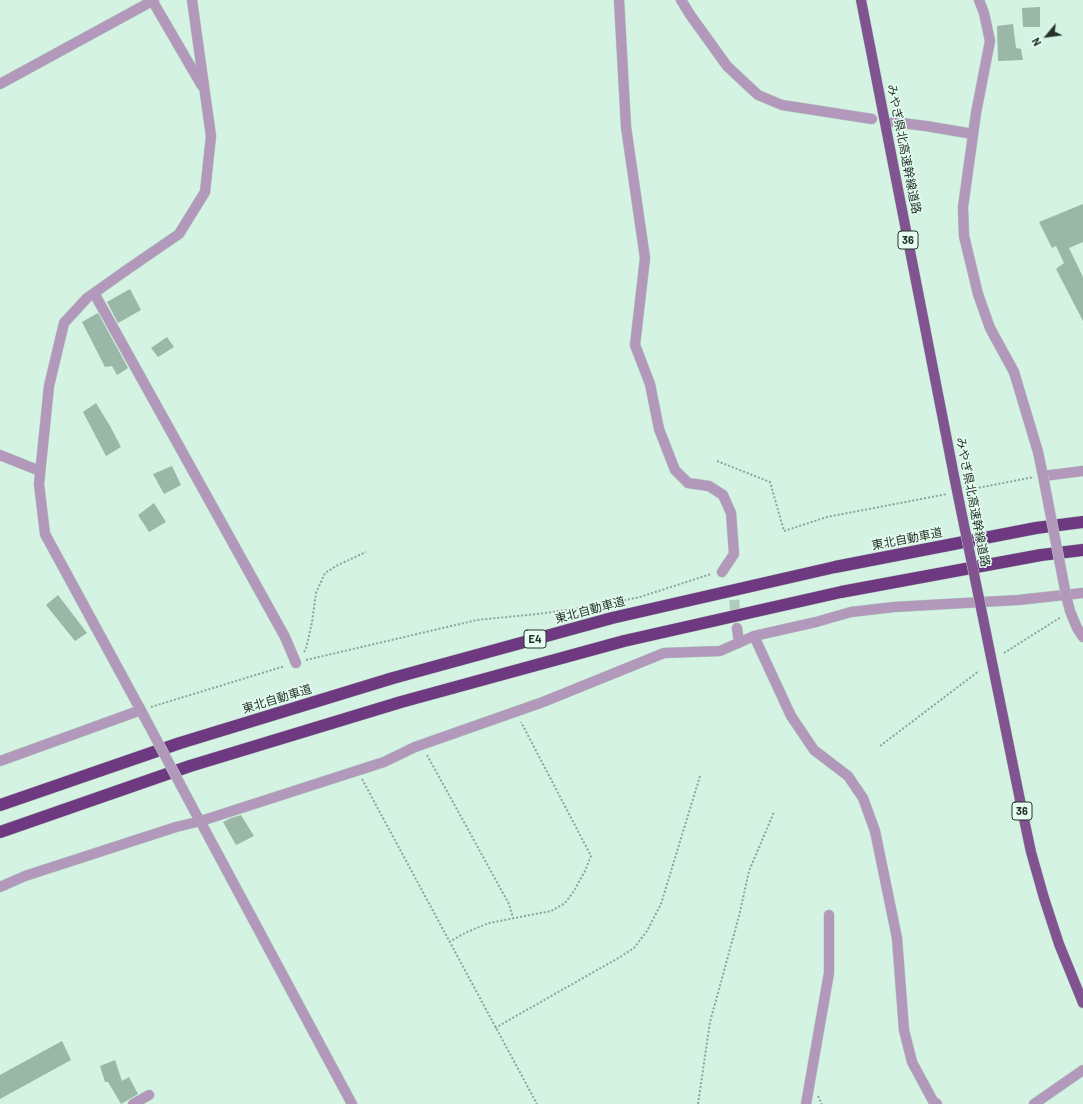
<!DOCTYPE html>
<meta charset="utf-8">
<style>
body{margin:0}
#map{position:relative;width:1083px;height:1104px;overflow:hidden;background:#d4f3e2;font-family:Barlow,sans-serif}
canvas{display:block}
.north{position:absolute;left:1027px;top:16px;width:40px;height:40px;-webkit-text-stroke:3px #e6fef1;paint-order:stroke;rotate:241deg;font-size:11px;font-weight:700;line-height:16px;text-align:center;color:#26322c}
.north::after{content:'';display:block;margin:auto;width:14px;height:18px;background:#26322c;clip-path:polygon(50% 0,100% 100%,50% 72%,0 100%)}
</style>
<div id="map">
<canvas width="1083" height="1104"></canvas>
<div class="north">N</div>
</div>
<script>
const ctx = document.querySelector('canvas').getContext('2d');
ctx.lineJoin = 'round';
function fillPath(path, color) {
  ctx.fillStyle = color;
  ctx.fill(path, 'evenodd');
}
function poly(rows) {
  const path = new Path2D();
  for (const r of rows) {
    path.moveTo(r[0], r[1]);
    for (let i = 2; i < r.length; i += 2) path.lineTo(r[i], r[i + 1]);
  }
  return path;
}
function trace(path, color, width, dash) {
  ctx.strokeStyle = color;
  ctx.lineWidth = width;
  ctx.lineCap = dash ? 'butt' : 'round';
  ctx.setLineDash(dash || []);
  ctx.stroke(path);
}
function label(font, color, halo, rows, align = 'center') {
  ctx.font = font + ' Barlow,"Noto Sans JP",sans-serif';
  ctx.lineWidth = 3;
  ctx.setLineDash([]);
  ctx.textBaseline = 'middle';
  ctx.strokeStyle = halo;
  ctx.fillStyle = color;
  for (const [text, x, y, turn = 0] of rows) {
    ctx.save();
    ctx.translate(x, y);
    ctx.rotate((+turn || 0) * Math.PI / 180);
    ctx.textAlign = isNaN(turn) ? turn : align;
    if (halo) ctx.strokeText(text, 0, 0);
    ctx.fillText(text, 0, 0);
    ctx.restore();
  }
}
fillPath(poly([
 [1040,7,1040,27,1023,27,1022,8],
 [1013,24,1016,48,1021,49,1023,60,998,61,997,26],
 [1083,204,1083,242,1069,248,1083,277,1083,321,1056,269,1064,263,1056,246,1052,248,1039,222],
 [130,289,141,310,118,323,107,302],
 [98,313,128,368,117,375,112,366,105,367,82,322],
 [167,337,174,347,158,357,151,348],
 [96,403,110,426,121,447,106,456,83,412],
 [172,466,181,485,164,494,153,474],
 [154,503,166,522,149,532,138,515],
 [58,595,87,633,75,641,46,605],
 [241,815,254,836,236,845,223,822,231,818],
 [62,1041,71,1060,0,1099,0,1075],
 [115,1060,122,1081,129,1077,138,1094,121,1104,108,1082,105,1082,100,1066]
]), '#9ab7a7');
trace(poly([
 [733,585,736,622]
]), '#b1ccbe', 10, [10, 5]);
const minor = poly([
 [152,0,202,86],
 [619,0,626,127,645,258,635,345,650,384,659,429,675,470,688,483,709,486,723,495,731,513,734,554,722,572],
 [681,0,691,16,727,66,758,95,782,105,872,119],
 [979,0,984,13,990,41,976,113,963,207,964,236,978,294,990,328,1014,372,1038,452,1043,476,1083,471],
 [0,84,154,0],
 [893,122,926,126,973,134],
 [94,293,285,637,296,663],
 [0,455,40,471],
 [1066,595,1070,611,1077,628,1083,637],
 [737,628,739,643],
 [754,636,791,716,814,750,848,776,863,798,875,831,897,938,904,1030,912,1062,933,1101,937,1104],
 [145,718,45,534,39,484,49,386,64,323,87,298,128,269,179,234,205,192,211,136,192,0],
 [0,761,141,710],
 [198,817,352,1104],
 [0,887,25,876,176,827,201,821,384,762,415,747,543,702,664,653,720,651,754,636,816,622,851,612,894,607,1018,600,1083,593],
 [133,1104,149,1095],
 [806,1104,829,973,829,915],
 [1034,1104,1083,1070]
]);
const major = poly([
 [861,0,955,481],
 [982,613,1020,800,1031,852,1044,898,1059,944,1083,1003]
]);
const highway = poly([
 [0,805,180,743,393,678,612,618,835,567,1036,528,1083,522],
 [0,832,190,766,401,702,624,641,841,592,1041,555,1083,550]
]);
trace(minor, '#b5d0c1', 11);
trace(major, '#b5d0c1', 11);
trace(highway, '#b5d0c1', 13);
trace(poly([
 [717,461,770,482,784,531,827,517,947,494],
 [967,490,1034,477],
 [304,652,306,649,312,622,316,593,325,573,338,565,366,552],
 [1004,653,1061,617],
 [306,660,477,620,537,614,597,606,640,597,711,574],
 [151,707,285,666],
 [880,746,979,671],
 [427,755,509,904,513,918],
 [362,779,537,1104],
 [449,942,467,932,489,923,551,911,565,903,574,891,585,871,591,856,521,722],
 [495,1028,620,957,634,948,647,931,661,904,700,776],
 [818,1096,822,1104],
 [698,1104,710,1022,739,916,749,871,774,812]
]), '#8da498', 2, [2, 2]);
trace(minor, '#b299bb', 10);
trace(major, '#815491', 10);
trace(highway, '#6f3981', 12);
const minorBridge = poly([
 [1043,476,1066,595],
 [145,718,196,814]
]);
const majorBridge = poly([
 [955,481,982,613]
]);
trace(minorBridge, '#b5d0c1', 11, []);
trace(majorBridge, '#b5d0c1', 11, []);
trace(minorBridge, '#b299bb', 10);
trace(majorBridge, '#815491', 10);
for (const [x, y, w] of [
 [908,240,20],
 [535,639,22],
 [1022,811,20]
]) {
  const box = new Path2D();
  box.roundRect(x - w / 2, y - 9, w, 18, 3);
  ctx.fillStyle = '#e6fef1';
  ctx.fill(box);
  trace(box, '#26322c', 1);
}
label('bold 11px', '#26322c', null, [
 ["36",908,240],
 ["E4",535,639],
 ["36",1022,811]
]);
label('12px', '#26322c', '#e6fef1', [
 ["みやぎ県北高速幹線道路",904,149,79],
 ["みやぎ県北高速幹線道路",973,502,79],
 ["東北自動車道",907,539,-11],
 ["東北自動車道",590,610,-15],
 ["東北自動車道",277,699,-17]
]);
</script>
